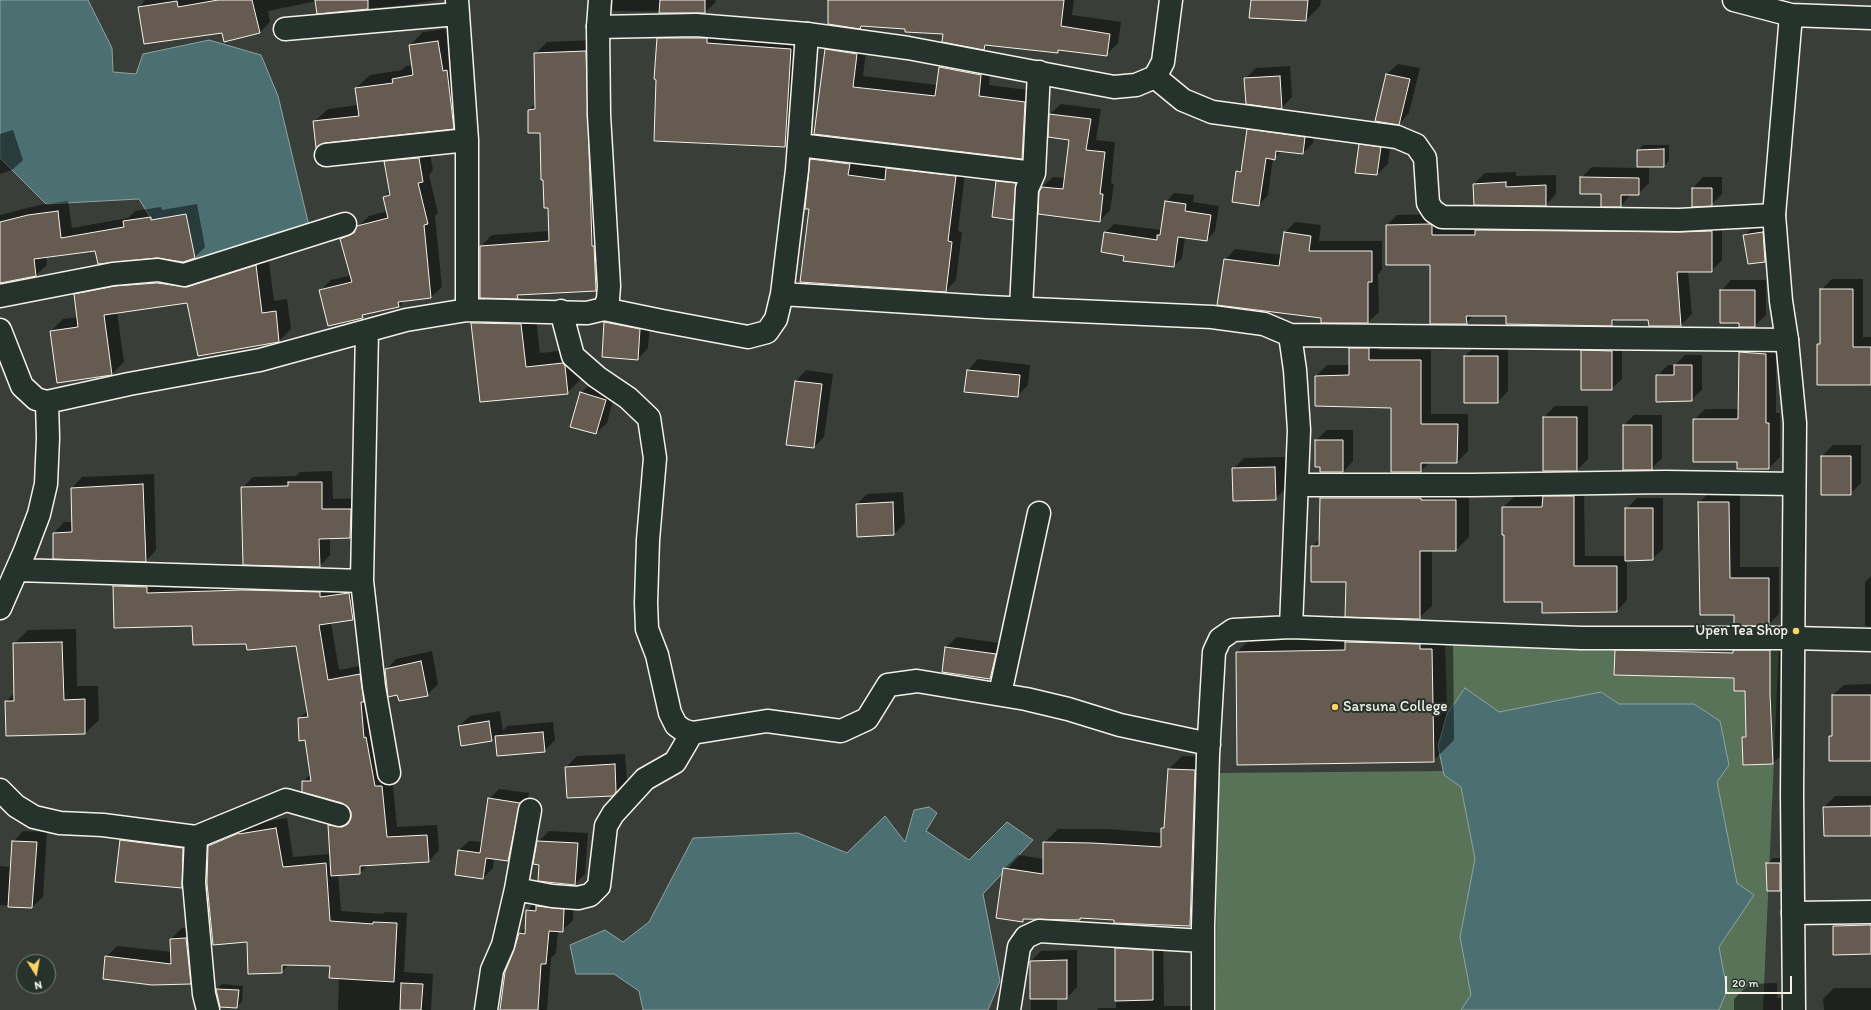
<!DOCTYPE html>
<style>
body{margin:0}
#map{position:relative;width:1871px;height:1010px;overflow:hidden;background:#393f38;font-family:Itim,sans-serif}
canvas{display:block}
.north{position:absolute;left:16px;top:954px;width:40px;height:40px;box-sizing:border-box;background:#26332d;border:1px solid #787f78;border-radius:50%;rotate:169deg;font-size:11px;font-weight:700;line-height:16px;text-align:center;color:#f4f1e8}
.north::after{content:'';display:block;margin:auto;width:14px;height:18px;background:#ffd166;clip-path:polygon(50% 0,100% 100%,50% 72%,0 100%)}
.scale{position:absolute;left:1725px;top:976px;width:67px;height:18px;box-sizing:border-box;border:2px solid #f4f1e8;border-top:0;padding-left:5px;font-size:12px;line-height:14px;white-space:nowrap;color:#f4f1e8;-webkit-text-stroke:3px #26332d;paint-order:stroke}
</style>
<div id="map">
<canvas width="1871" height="1010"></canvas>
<div class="north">N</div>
<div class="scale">20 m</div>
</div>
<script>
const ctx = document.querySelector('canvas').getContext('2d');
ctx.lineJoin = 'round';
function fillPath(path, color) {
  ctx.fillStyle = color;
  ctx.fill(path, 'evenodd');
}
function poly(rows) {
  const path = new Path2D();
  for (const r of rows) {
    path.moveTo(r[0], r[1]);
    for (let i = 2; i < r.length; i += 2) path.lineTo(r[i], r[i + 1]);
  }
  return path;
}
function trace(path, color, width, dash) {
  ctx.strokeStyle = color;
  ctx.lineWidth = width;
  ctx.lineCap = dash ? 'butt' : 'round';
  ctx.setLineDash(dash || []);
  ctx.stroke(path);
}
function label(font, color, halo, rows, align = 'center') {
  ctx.font = font + ' Itim,sans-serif';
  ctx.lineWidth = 4;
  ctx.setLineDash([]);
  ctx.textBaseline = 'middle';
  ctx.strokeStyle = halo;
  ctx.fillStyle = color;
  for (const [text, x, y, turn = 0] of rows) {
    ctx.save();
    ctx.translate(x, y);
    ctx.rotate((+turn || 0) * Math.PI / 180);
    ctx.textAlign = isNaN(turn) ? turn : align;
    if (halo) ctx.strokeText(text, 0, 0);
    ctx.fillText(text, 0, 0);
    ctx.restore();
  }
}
fillPath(poly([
 [1445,643,1779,644,1763,1010,1216,1010,1217,773,1449,771]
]), '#597359');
const water = poly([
 [0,0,88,0,112,48,113,72,136,74,143,54,209,40,261,55,278,96,310,230,180,266,139,199,46,204,0,158,0,0],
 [1465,688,1499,712,1601,692,1619,704,1694,704,1720,721,1729,765,1717,782,1737,883,1754,895,1719,947,1727,990,1719,1010,1461,1010,1471,995,1460,937,1475,859,1461,787,1444,775,1438,746,1447,714,1465,688],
 [929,807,937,813,926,831,969,860,1007,822,1033,840,983,894,1000,981,988,1010,643,1010,639,991,614,974,576,974,570,945,605,930,623,942,649,922,693,838,798,833,847,853,885,816,905,842,914,810,929,807]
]);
fillPath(water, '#4c6f72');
trace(water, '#8fa3a1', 1);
fillPath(poly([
 [145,0,439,0,405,5,318,13,317,1,268,11,270,22,260,32,139,8],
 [612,0,715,0,716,2,705,12,613,11],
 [829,0,1074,0,1072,15,1121,22,1118,43,1106,55,1061,49,1058,52,988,44,984,49,944,33,863,25,860,28],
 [1252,0,1321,0,1320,6,1306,20],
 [677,20,810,30,803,127,784,146,658,39],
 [452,28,466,115,453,128,314,122,328,109,358,105,356,88,370,75,402,70,406,66,413,65,410,45,423,32],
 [837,39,867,43,863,76,937,85,940,67,950,56,991,64,989,85,1035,91,1032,147,1022,158,815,133,826,50],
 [597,40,607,278,595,290,521,294,517,298,480,247,492,235,550,231,549,207,541,132,529,110,536,103,535,54,547,42],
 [1398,64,1420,68,1409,113,1399,124,1387,74],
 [1290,66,1292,97,1282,108,1245,79,1256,68],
 [1061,104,1101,109,1096,140,1115,142,1111,183,1114,184,1110,210,1100,221,1042,187,1053,177,1065,178,1070,139,1050,114],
 [1257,120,1315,128,1313,143,1303,153,1283,150,1273,158,1268,195,1259,205,1237,172,1243,166,1248,130],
 [13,130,23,160,12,170,0,174,0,134],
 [1370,134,1391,137,1388,164,1377,174,1360,145],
 [1643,145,1669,145,1669,161,1664,166,1649,166,1649,183,1638,194,1631,194,1621,206,1581,178,1592,167,1638,168,1638,150],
 [429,148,433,170,429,175,438,213,435,216,442,287,431,297,405,300,399,307,365,313,362,317,320,291,331,280,352,275,342,239,352,228,360,225,369,216,388,211,384,197,390,191,385,162,395,151],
 [822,149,860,153,858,165,888,168,898,158,966,166,958,231,962,232,956,280,946,291,810,209,811,159],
 [1008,171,1026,173,1023,208,1013,219,997,182],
 [1516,172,1516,176,1556,175,1556,194,1546,205,1474,184,1485,173],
 [1703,177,1722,177,1722,194,1711,205,1693,188],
 [1174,193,1194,195,1193,202,1219,206,1215,231,1207,240,1185,237,1182,258,1174,266,1125,255,1105,233,1114,224,1162,230,1166,202],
 [68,201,72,228,128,218,135,211,161,207,162,210,197,204,205,247,194,258,96,250,46,256,47,265,36,275,0,283,0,215,39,205],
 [1441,214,1722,221,1722,260,1711,271,1688,271,1692,314,1681,325,1650,325,1649,319,1617,319,1611,325,1507,315,1474,315,1466,323,1431,264,1387,225,1397,215],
 [1295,222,1321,225,1319,241,1382,241,1382,270,1378,274,1379,312,1368,322,1322,322,1322,317,1225,260,1235,249,1282,255,1285,233],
 [1773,222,1775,250,1765,261,1744,236,1755,225],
 [268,254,274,301,287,299,291,329,279,341,199,355,188,302,117,312,124,362,112,374,51,331,63,319,78,317,75,295,87,282],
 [1832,279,1863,279,1863,337,1871,337,1871,386,1818,384,1818,345,1821,341,1821,290],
 [1731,280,1766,280,1766,315,1755,326,1740,326,1740,322,1721,291],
 [486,309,535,310,540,353,578,349,582,378,567,393,481,401,472,324],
 [615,312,650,319,648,348,638,359,605,322],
 [1361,338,1379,338,1379,350,1431,350,1431,414,1468,414,1468,451,1457,462,1430,462,1420,472,1392,407,1316,376,1327,365,1350,365,1350,349],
 [1593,340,1622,340,1622,379,1611,389,1582,351],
 [1750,342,1776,343,1776,413,1780,413,1780,457,1769,468,1738,468,1738,461,1694,420,1705,409,1740,409,1740,352],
 [1508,345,1508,391,1498,402,1465,356,1475,346],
 [1685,355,1702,355,1702,390,1691,400,1657,376,1668,365,1675,365],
 [978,359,1030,365,1028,385,1017,396,965,391,968,370],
 [806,370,833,374,824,437,814,447,796,381],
 [592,382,616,389,607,423,596,433,581,393],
 [1555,406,1588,406,1588,459,1577,470,1544,417],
 [1634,415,1662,415,1662,458,1651,469,1624,425],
 [1327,430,1353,430,1353,461,1343,472,1316,440],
 [1833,445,1861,445,1861,483,1850,494,1822,456],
 [1285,457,1286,488,1275,499,1233,469,1244,458],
 [332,471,333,499,361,498,361,527,350,537,330,538,330,555,320,566,242,488,253,477,296,476,300,472],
 [154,474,156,550,146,561,54,533,64,522,73,522,72,488,82,477],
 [1333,485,1469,488,1469,537,1456,550,1432,550,1432,606,1419,618,1347,581,1312,547,1320,538,1321,498],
 [1555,486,1584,486,1585,556,1626,556,1626,509,1637,498,1663,498,1663,549,1652,559,1627,560,1627,600,1617,611,1543,601,1505,534,1503,507,1514,497,1545,496],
 [1740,491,1740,567,1779,567,1779,614,1769,624,1735,614,1699,502,1710,492],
 [903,492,905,523,894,534,857,504,867,494],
 [124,575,359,583,363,609,352,619,331,623,339,670,370,664,392,776,397,827,437,825,439,850,429,861,369,864,360,873,338,874,341,911,383,914,385,912,407,913,404,972,433,974,431,1010,338,1010,339,977,331,965,289,964,282,972,248,941,209,846,220,835,249,824,287,818,293,857,331,854,329,825,340,815,352,817,352,812,349,806,343,802,303,791,303,781,311,774,306,739,299,719,308,710,296,645,247,643,193,625,115,627,114,586],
 [1871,576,1871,627,1865,626,1865,582],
 [76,629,77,686,98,686,99,720,85,733,6,702,15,692,14,644,28,630],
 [1453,629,1454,740,1433,761,1237,652,1258,631],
 [957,637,1006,644,1001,668,990,678,946,647],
 [1629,638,1783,638,1786,751,1773,763,1743,737,1747,734,1746,690,1735,677,1616,651],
 [432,651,438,684,427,695,386,670,396,659],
 [1871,684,1871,760,1830,737,1833,733,1833,695,1844,685],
 [500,711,503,731,507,726,553,722,555,740,544,751,498,755,496,735,492,740,459,726,470,716],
 [625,754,627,780,612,795,568,797,566,767,577,756],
 [1182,756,1208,757,1204,912,1190,925,1115,922,1115,919,1081,917,1026,918,1023,921,1004,869,1018,855,1044,859,1044,843,1058,829,1106,829,1162,833,1162,829,1166,825,1169,769],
 [499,789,529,793,518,850,508,860,494,858,493,868,483,878,459,850,469,841,483,842,489,799],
 [1835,796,1871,796,1871,835,1825,835,1824,807],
 [132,830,193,838,192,876,182,887,121,840],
 [23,831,47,832,43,897,32,907,0,905,0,866,11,867,13,842],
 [549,831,588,833,585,874,575,884,540,864,538,842],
 [1773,858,1785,858,1785,885,1780,890,1768,863],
 [574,899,573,920,562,931,558,931,556,953,551,958,547,1010,502,1010,519,934,526,927,527,911,537,900],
 [1871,915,1871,953,1834,926,1845,916],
 [182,928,197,928,201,972,190,983,106,957,117,946,172,952,171,939],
 [1126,938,1163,940,1164,1006,1203,1006,1206,1010,1097,1010,1099,1008,1116,1008,1116,949],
 [1077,950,1077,987,1067,998,1057,998,1057,1010,1031,1010,1031,961,1041,951],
 [1777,983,1777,998,1797,997,1801,1010,1728,1010,1734,1010,1734,999,1749,984],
 [222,984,243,986,242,1001,237,1007,217,989],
 [1834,988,1871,988,1871,1010,1824,1010,1823,999]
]), '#0007');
const building = poly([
 [218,0,252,0,260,33,224,42,222,33,144,44,138,7,177,1,178,7,218,0],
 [315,0,368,0,368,9,317,14,315,0],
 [660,0,705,0,705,13,659,13,660,0],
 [828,0,1064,0,1061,26,1110,34,1107,56,1058,50,1058,53,985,45,984,50,942,42,943,34,905,32,905,29,861,26,860,29,828,24,828,0],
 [1251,0,1308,0,1306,21,1249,18,1251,0],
 [657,38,707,38,707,43,791,49,785,147,654,141,656,80,654,79,657,38],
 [438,41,443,71,447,70,454,129,325,143,316,148,313,121,359,116,355,88,393,83,392,79,413,75,409,45,438,41],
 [825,49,857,54,853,87,935,96,939,67,981,75,979,96,1025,102,1022,159,814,134,825,49],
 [586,51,592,246,594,246,596,291,517,295,518,299,480,298,480,246,549,241,548,208,544,208,543,180,541,180,540,133,528,133,528,110,535,109,534,53,586,51],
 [1386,74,1410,79,1399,125,1375,121,1386,74],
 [1280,76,1282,109,1246,104,1244,78,1280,76],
 [1049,114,1091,119,1086,150,1105,152,1100,194,1103,194,1100,222,1038,214,1039,192,1042,187,1063,189,1069,140,1048,137,1049,114],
 [1247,129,1305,137,1303,154,1276,151,1275,160,1266,158,1259,206,1232,202,1236,171,1241,172,1247,129],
 [1359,144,1381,147,1377,175,1355,173,1359,144],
 [1664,149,1664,167,1637,167,1637,150,1664,149],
 [419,158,423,182,418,183,428,224,424,225,431,298,398,302,399,307,362,315,363,318,328,326,319,290,352,282,340,239,354,233,357,226,388,218,383,197,390,195,384,161,419,158],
 [810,159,850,164,848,175,885,180,886,168,956,176,948,241,952,242,946,292,800,282,809,209,805,209,810,159],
 [1580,177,1639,178,1639,195,1621,195,1621,207,1601,207,1601,194,1580,194,1580,177],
 [996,181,1016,183,1013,220,992,217,996,181],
 [1506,182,1506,187,1546,185,1546,206,1474,205,1473,184,1506,182],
 [1692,188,1712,188,1712,206,1692,207,1692,188],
 [1165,201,1186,204,1185,211,1211,215,1207,241,1178,237,1174,267,1123,261,1124,256,1101,252,1104,232,1157,240,1157,235,1160,235,1165,201],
 [58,211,61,238,124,227,123,221,151,217,151,220,186,214,195,258,183,262,157,258,98,264,95,251,34,259,36,276,0,283,0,222,28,215,58,211],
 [1430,224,1432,225,1432,235,1475,235,1475,230,1679,232,1712,231,1712,272,1677,272,1681,326,1649,326,1648,320,1612,320,1612,326,1506,324,1506,316,1466,316,1467,324,1430,324,1430,265,1386,265,1386,225,1430,224],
 [1284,232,1311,236,1309,251,1372,251,1372,282,1368,282,1368,323,1321,323,1321,318,1217,305,1224,259,1279,266,1284,232],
 [1763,232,1765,262,1748,264,1743,235,1763,232],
 [256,265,262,313,276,311,279,342,198,356,187,303,104,315,112,375,57,383,50,331,78,327,74,294,115,286,157,283,187,287,256,265],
 [1820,289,1853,289,1853,347,1871,347,1871,385,1817,385,1817,344,1820,344,1820,289],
 [1720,290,1755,290,1755,327,1739,327,1739,323,1720,323,1720,290],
 [604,322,640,329,638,360,602,357,604,322],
 [471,323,521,324,526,367,563,363,565,366,568,394,480,402,471,323],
 [1349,348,1369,348,1369,360,1421,360,1421,424,1458,424,1457,463,1421,463,1421,472,1391,472,1391,408,1315,406,1315,376,1349,375,1349,348],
 [1581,350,1612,351,1612,390,1581,390,1581,350],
 [1739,352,1766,354,1766,423,1769,423,1769,469,1737,469,1737,462,1693,462,1693,419,1738,419,1739,352],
 [1464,356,1498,356,1498,403,1464,403,1464,356],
 [1674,365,1692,365,1692,401,1656,402,1656,375,1674,375,1674,365],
 [967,370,1020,375,1018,397,964,392,967,370],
 [795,381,822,384,814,448,786,445,795,381],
 [580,392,606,400,596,434,570,427,580,392],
 [1543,417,1577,417,1577,471,1543,471,1543,417],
 [1623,425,1652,425,1652,470,1623,470,1623,425],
 [1315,440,1343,440,1343,472,1320,472,1320,467,1315,467,1315,440],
 [1821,456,1851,456,1851,495,1821,495,1821,456],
 [1275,467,1276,500,1233,501,1232,468,1275,467],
 [288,482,322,482,322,509,351,509,350,538,319,539,320,567,243,565,241,487,288,486,288,482],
 [143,484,146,562,53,559,53,533,72,532,71,488,143,484],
 [1543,496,1574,496,1574,566,1617,566,1617,612,1542,613,1542,602,1504,602,1504,535,1502,535,1502,507,1542,507,1543,496],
 [1320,498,1421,498,1421,500,1456,500,1456,551,1420,551,1420,619,1345,617,1346,582,1311,582,1311,546,1319,546,1320,498],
 [893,502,894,535,857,537,856,504,893,502],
 [1698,502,1729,502,1730,578,1769,578,1769,626,1734,626,1734,615,1700,615,1698,502],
 [1625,508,1653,508,1653,560,1625,561,1625,508],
 [113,586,147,587,147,593,243,590,320,592,320,597,349,593,353,620,319,625,328,680,360,674,364,702,361,702,364,738,366,737,375,786,382,786,387,837,427,835,429,862,360,866,360,874,331,876,328,825,342,827,348,824,351,818,351,812,348,807,342,803,302,792,302,781,311,781,305,740,299,741,298,718,308,717,296,646,247,650,246,644,193,645,192,626,114,628,113,586],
 [62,642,64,700,85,699,85,734,6,736,5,701,14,701,13,643,62,642],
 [1345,642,1420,644,1420,649,1432,649,1434,762,1237,765,1236,652,1345,650,1345,642],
 [945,647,996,654,990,679,942,672,945,647],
 [1615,650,1733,653,1733,650,1770,650,1770,694,1773,764,1743,765,1742,737,1746,737,1745,691,1734,691,1734,678,1614,675,1615,650],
 [421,661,428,696,399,701,397,695,388,697,385,669,421,661],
 [1832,695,1871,695,1871,761,1829,761,1829,736,1832,736,1832,695],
 [489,721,492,741,461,746,458,726,489,721],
 [543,732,545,752,497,756,495,736,543,732],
 [615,764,616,792,613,796,567,798,565,767,615,764],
 [1168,769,1195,770,1190,926,1114,923,1114,920,1080,918,1080,920,1023,919,1023,922,996,918,1003,868,1043,874,1043,842,1092,843,1161,847,1161,828,1164,828,1168,769],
 [488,798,520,803,508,861,486,858,483,879,455,875,458,850,480,853,488,798],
 [1871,806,1871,836,1824,836,1823,807,1871,806],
 [276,828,283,867,326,863,330,921,373,924,373,922,397,923,394,982,329,978,330,966,282,965,282,973,248,974,247,942,213,945,207,883,208,846,239,833,239,834,276,828],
 [120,840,183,848,182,888,115,882,120,840],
 [12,841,37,842,32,908,8,907,12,841],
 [537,841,578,843,575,885,538,881,539,865,533,864,537,841],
 [1766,863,1780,863,1780,891,1767,891,1766,863],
 [536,906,564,909,563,932,549,931,546,964,541,964,538,1010,500,1010,505,972,514,950,519,933,525,934,526,910,536,911,536,906],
 [1871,925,1871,954,1833,955,1833,926,1871,925],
 [186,938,191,984,152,985,103,979,105,956,171,964,170,939,186,938],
 [1115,948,1153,950,1153,1000,1115,1001,1115,948],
 [1067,960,1067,999,1030,999,1030,961,1067,960],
 [401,983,423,984,421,1010,400,1010,401,983],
 [216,989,239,990,237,1008,220,1007,216,989]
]);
fillPath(building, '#665b50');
trace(building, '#f4f1e8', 1);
const street = poly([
 [457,0,467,140,467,310],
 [598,27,599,115,609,286,608,299,604,309],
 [285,29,457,14],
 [1155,77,1183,100,1212,112,1397,137,1416,145,1425,158,1428,203,1433,211,1442,217,1679,220,1774,215],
 [799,145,1034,173],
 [326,155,467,140],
 [782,294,987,307,1212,317,1264,324,1290,335,1787,340],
 [0,296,113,274,158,270,184,275,345,224],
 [1021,308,1027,189,1034,173,1039,72],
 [561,311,573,356,597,377,628,398,649,418,655,458,648,540,646,603,647,629,657,655,670,713,676,725,683,730,692,733,767,721,841,731,867,719,888,685,917,681,1026,699,1068,709,1120,725,1209,744],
 [0,330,22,386,36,399,47,402,129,384,260,360,406,320,467,310,587,313,604,309,662,321,748,337,767,332,776,319,782,294,797,170,807,34],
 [367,331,362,581,374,687,389,773],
 [1297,485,1472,485,1665,482,1794,484],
 [17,570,362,581],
 [0,608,25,551,39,514,46,484,48,438,47,402],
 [1291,627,1581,638,1793,638,1871,640],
 [1000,694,1039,513],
 [0,790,16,806,34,817,60,823,103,825,196,837],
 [516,889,530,810],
 [1793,913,1871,912],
 [208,1010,204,994,194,883,196,837,286,800,339,815],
 [486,1010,492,970,503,945,516,889,552,896,578,898,590,895,599,886,606,826,613,814,645,779,675,762,692,733],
 [1009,1010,1019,947,1026,937,1039,931,1203,941],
 [1203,1010,1203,926,1208,755,1214,652,1220,639,1233,630,1291,627,1299,430,1295,370,1290,335]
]);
const secondary = poly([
 [600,0,598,27,696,25,807,34,908,48,1114,87,1136,85,1155,77,1163,62,1171,0],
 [1734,0,1791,15,1871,18],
 [1791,15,1774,215,1781,301,1787,340,1795,423,1792,794,1794,1010]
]);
trace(street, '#f4f1e8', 25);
trace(secondary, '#f4f1e8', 25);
trace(street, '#26332d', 22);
trace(secondary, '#26332d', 22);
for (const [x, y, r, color] of [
 [1796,631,4,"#ffd166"],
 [1335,707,4,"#ffd166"]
]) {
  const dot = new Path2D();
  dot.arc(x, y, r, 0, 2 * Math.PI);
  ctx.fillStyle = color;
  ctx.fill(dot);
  trace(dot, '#26332d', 1.5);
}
label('15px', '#f4f1e8', '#26332d', [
 ["Upen Tea Shop",1788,631],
 ["Sarsuna College",1343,707,"left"]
], 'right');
</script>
